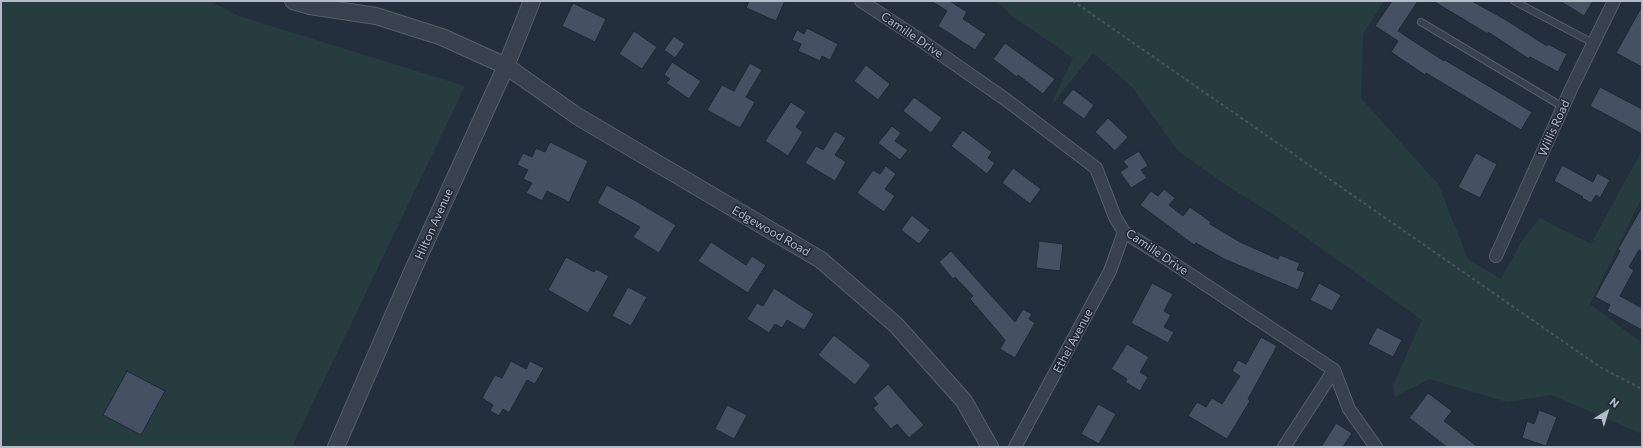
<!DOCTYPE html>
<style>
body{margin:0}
#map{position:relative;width:1643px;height:448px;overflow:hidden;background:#242f3e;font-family:Commissioner,sans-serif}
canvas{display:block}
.frame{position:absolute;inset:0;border:2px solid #b4bcc9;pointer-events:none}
.north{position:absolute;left:1587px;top:392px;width:40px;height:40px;-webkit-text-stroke:3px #1d2633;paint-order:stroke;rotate:38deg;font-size:11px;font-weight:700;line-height:16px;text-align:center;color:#b4bcc9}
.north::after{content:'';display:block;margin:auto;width:14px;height:18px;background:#b4bcc9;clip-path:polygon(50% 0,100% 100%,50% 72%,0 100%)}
</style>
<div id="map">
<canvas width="1643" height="448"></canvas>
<div class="frame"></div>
<div class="north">N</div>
</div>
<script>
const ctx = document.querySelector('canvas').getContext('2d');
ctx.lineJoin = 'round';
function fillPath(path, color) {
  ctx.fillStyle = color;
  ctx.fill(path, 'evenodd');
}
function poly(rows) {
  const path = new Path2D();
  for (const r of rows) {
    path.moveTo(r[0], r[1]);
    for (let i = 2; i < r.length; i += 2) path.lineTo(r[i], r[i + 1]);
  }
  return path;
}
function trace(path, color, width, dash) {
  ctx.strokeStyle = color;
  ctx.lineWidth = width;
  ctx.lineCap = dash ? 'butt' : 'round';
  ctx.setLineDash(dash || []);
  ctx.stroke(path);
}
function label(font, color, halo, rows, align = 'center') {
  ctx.font = font + ' Commissioner,sans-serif';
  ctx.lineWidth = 3;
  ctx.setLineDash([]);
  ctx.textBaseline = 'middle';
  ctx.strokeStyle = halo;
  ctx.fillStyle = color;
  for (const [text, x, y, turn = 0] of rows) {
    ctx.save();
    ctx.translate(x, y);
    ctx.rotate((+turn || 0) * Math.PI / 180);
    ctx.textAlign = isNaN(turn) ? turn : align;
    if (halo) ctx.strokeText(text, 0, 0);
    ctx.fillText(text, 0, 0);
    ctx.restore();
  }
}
fillPath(poly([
 [1,1,210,1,239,16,465,86,292,447,1,447],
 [997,1,1384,1,1363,34,1361,98,1438,184,1468,259,1501,279,1521,242,1540,218,1591,244,1642,150,1642,197,1590,304,1642,343,1642,434,1552,395,1507,402,1429,379,1395,397,1393,385,1422,320,1277,217,1226,185,1178,151,1131,86,1093,53,1053,104,1054,98,1073,58,1012,16]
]), '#263c3f');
const building = poly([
 [749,1,785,1,776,21,746,8,749,1],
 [931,1,950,1,967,12,963,19,986,34,975,50,938,26,947,11,931,1],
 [1392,1,1418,1,1398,31,1444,61,1445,60,1532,112,1521,130,1426,73,1425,75,1391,52,1398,41,1375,26,1392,1],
 [1433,1,1472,1,1506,20,1547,46,1548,44,1567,54,1558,72,1530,57,1529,59,1488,32,1488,34,1433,1],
 [1560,1,1593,1,1584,16,1560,1],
 [573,3,606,19,595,42,562,26,573,3],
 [1642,6,1642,67,1616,53,1642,6],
 [807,28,838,44,830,60,822,56,820,61,798,51,801,44,792,40,797,30,804,34,807,28],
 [634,31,657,47,642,69,619,54,634,31],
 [674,36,685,44,675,58,664,50,674,36],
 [1005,43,1055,79,1043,94,1018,75,1017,77,993,59,1005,43],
 [672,62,701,81,689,99,666,83,670,79,664,75,672,62],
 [750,63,762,70,746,97,755,102,740,128,707,110,722,85,734,91,750,63],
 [866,65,890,84,878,100,854,81,866,65],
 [1600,87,1642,109,1642,134,1590,106,1600,87],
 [1073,89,1094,105,1084,119,1062,103,1073,89],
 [914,97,942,118,931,133,903,111,914,97],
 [791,102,806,112,796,127,803,132,788,156,765,141,791,102],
 [1108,118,1128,137,1115,151,1095,132,1108,118],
 [892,126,901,133,895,141,908,150,900,160,878,143,892,126],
 [963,130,992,152,988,158,995,163,987,174,951,146,963,130],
 [835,131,846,138,835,155,846,162,835,181,805,163,816,146,823,150,835,131],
 [550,142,588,161,569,202,547,191,542,201,526,193,532,183,523,179,528,170,517,165,523,153,532,157,536,148,545,152,550,142],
 [1139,151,1148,166,1141,170,1147,178,1131,188,1120,172,1128,167,1123,161,1139,151],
 [1476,153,1497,164,1480,198,1458,187,1476,153],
 [1562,165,1593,182,1597,173,1610,180,1600,198,1596,195,1591,203,1582,198,1583,197,1554,181,1562,165],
 [886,166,896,174,885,189,895,196,884,212,857,193,873,170,880,174,886,166],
 [1013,168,1041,189,1030,204,1002,183,1013,168],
 [607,185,636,201,676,225,659,253,633,237,640,227,597,203,607,185],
 [1164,189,1175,198,1169,205,1183,216,1190,207,1211,222,1210,224,1240,242,1278,259,1280,255,1300,263,1297,270,1305,272,1298,290,1224,259,1196,243,1194,245,1140,205,1151,191,1158,196,1164,189],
 [1642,207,1642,251,1639,250,1629,267,1634,270,1620,296,1642,308,1642,330,1607,311,1610,305,1595,297,1620,251,1618,249,1642,207],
 [912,215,930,230,919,244,901,230,912,215],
 [1039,241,1063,244,1060,271,1036,268,1039,241],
 [711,242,746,265,752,256,766,265,748,293,698,261,711,242],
 [951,251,1015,322,1023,309,1032,314,1029,319,1035,323,1015,358,1000,349,1005,340,970,299,973,296,955,277,953,279,939,262,951,251],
 [566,257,594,272,596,269,609,276,588,313,548,290,566,257],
 [1152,283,1173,294,1164,311,1171,315,1164,327,1174,332,1168,343,1131,323,1152,283],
 [1319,283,1341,295,1332,311,1310,300,1319,283],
 [628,287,647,297,631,326,612,316,628,287],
 [774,288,814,314,804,330,787,320,782,328,775,324,769,333,747,319,757,303,763,306,774,288],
 [1377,327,1402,340,1393,357,1368,344,1377,327],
 [834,335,871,365,855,385,818,355,834,335],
 [1261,337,1277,346,1248,399,1250,401,1227,439,1188,416,1197,402,1206,407,1212,398,1222,404,1240,376,1232,371,1238,360,1246,364,1261,337],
 [1127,344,1149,357,1140,372,1148,377,1140,391,1125,382,1127,379,1111,369,1127,344],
 [511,361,526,369,530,361,544,368,535,384,527,380,509,413,503,409,499,416,490,411,493,405,482,398,495,375,502,378,511,361],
 [127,371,165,391,141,435,103,415,127,371],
 [888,384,924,425,909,438,897,424,891,429,873,408,878,404,873,398,888,384],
 [1428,393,1452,411,1444,421,1478,447,1447,447,1409,418,1428,393],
 [1098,404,1116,414,1099,444,1081,434,1098,404],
 [727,405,747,415,734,439,715,429,727,405],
 [1539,410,1557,417,1546,446,1522,438,1527,421,1534,424,1539,410],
 [1336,423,1352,433,1343,447,1321,447,1336,423]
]);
fillPath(building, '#455162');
trace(building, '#1f2835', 1);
const service = poly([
 [1514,1,1593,43],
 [1421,22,1563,107]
]);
const minor = poly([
 [861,1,919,39,1005,99,1096,168,1115,217,1124,232,1164,257,1334,370,1349,409,1376,447],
 [1496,256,1571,89,1614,1],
 [1015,447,1110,271,1124,232],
 [1284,447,1334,370]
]);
const tertiary = poly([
 [293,1,310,6,376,16,442,37,506,66,577,116,821,260,896,325,964,401,990,447],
 [336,447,412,272,506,66,532,1]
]);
trace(service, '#565f6c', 8);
trace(minor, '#565f6c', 14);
trace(tertiary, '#565f6c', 18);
trace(poly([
 [1073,1,1600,367,1642,389]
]), '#44595c', 2, [3, 3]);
trace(service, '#38414e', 6);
trace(minor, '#38414e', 12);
trace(tertiary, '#38414e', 16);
label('12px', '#b4bcc9', '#1d2633', [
 ["Camille Drive",912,35,34],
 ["Willis Road",1554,128,-66],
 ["Hilton Avenue",434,224,-66],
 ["Edgewood Road",771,231,30],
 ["Camille Drive",1157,252,34],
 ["Ethel Avenue",1073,341,-62]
]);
</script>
